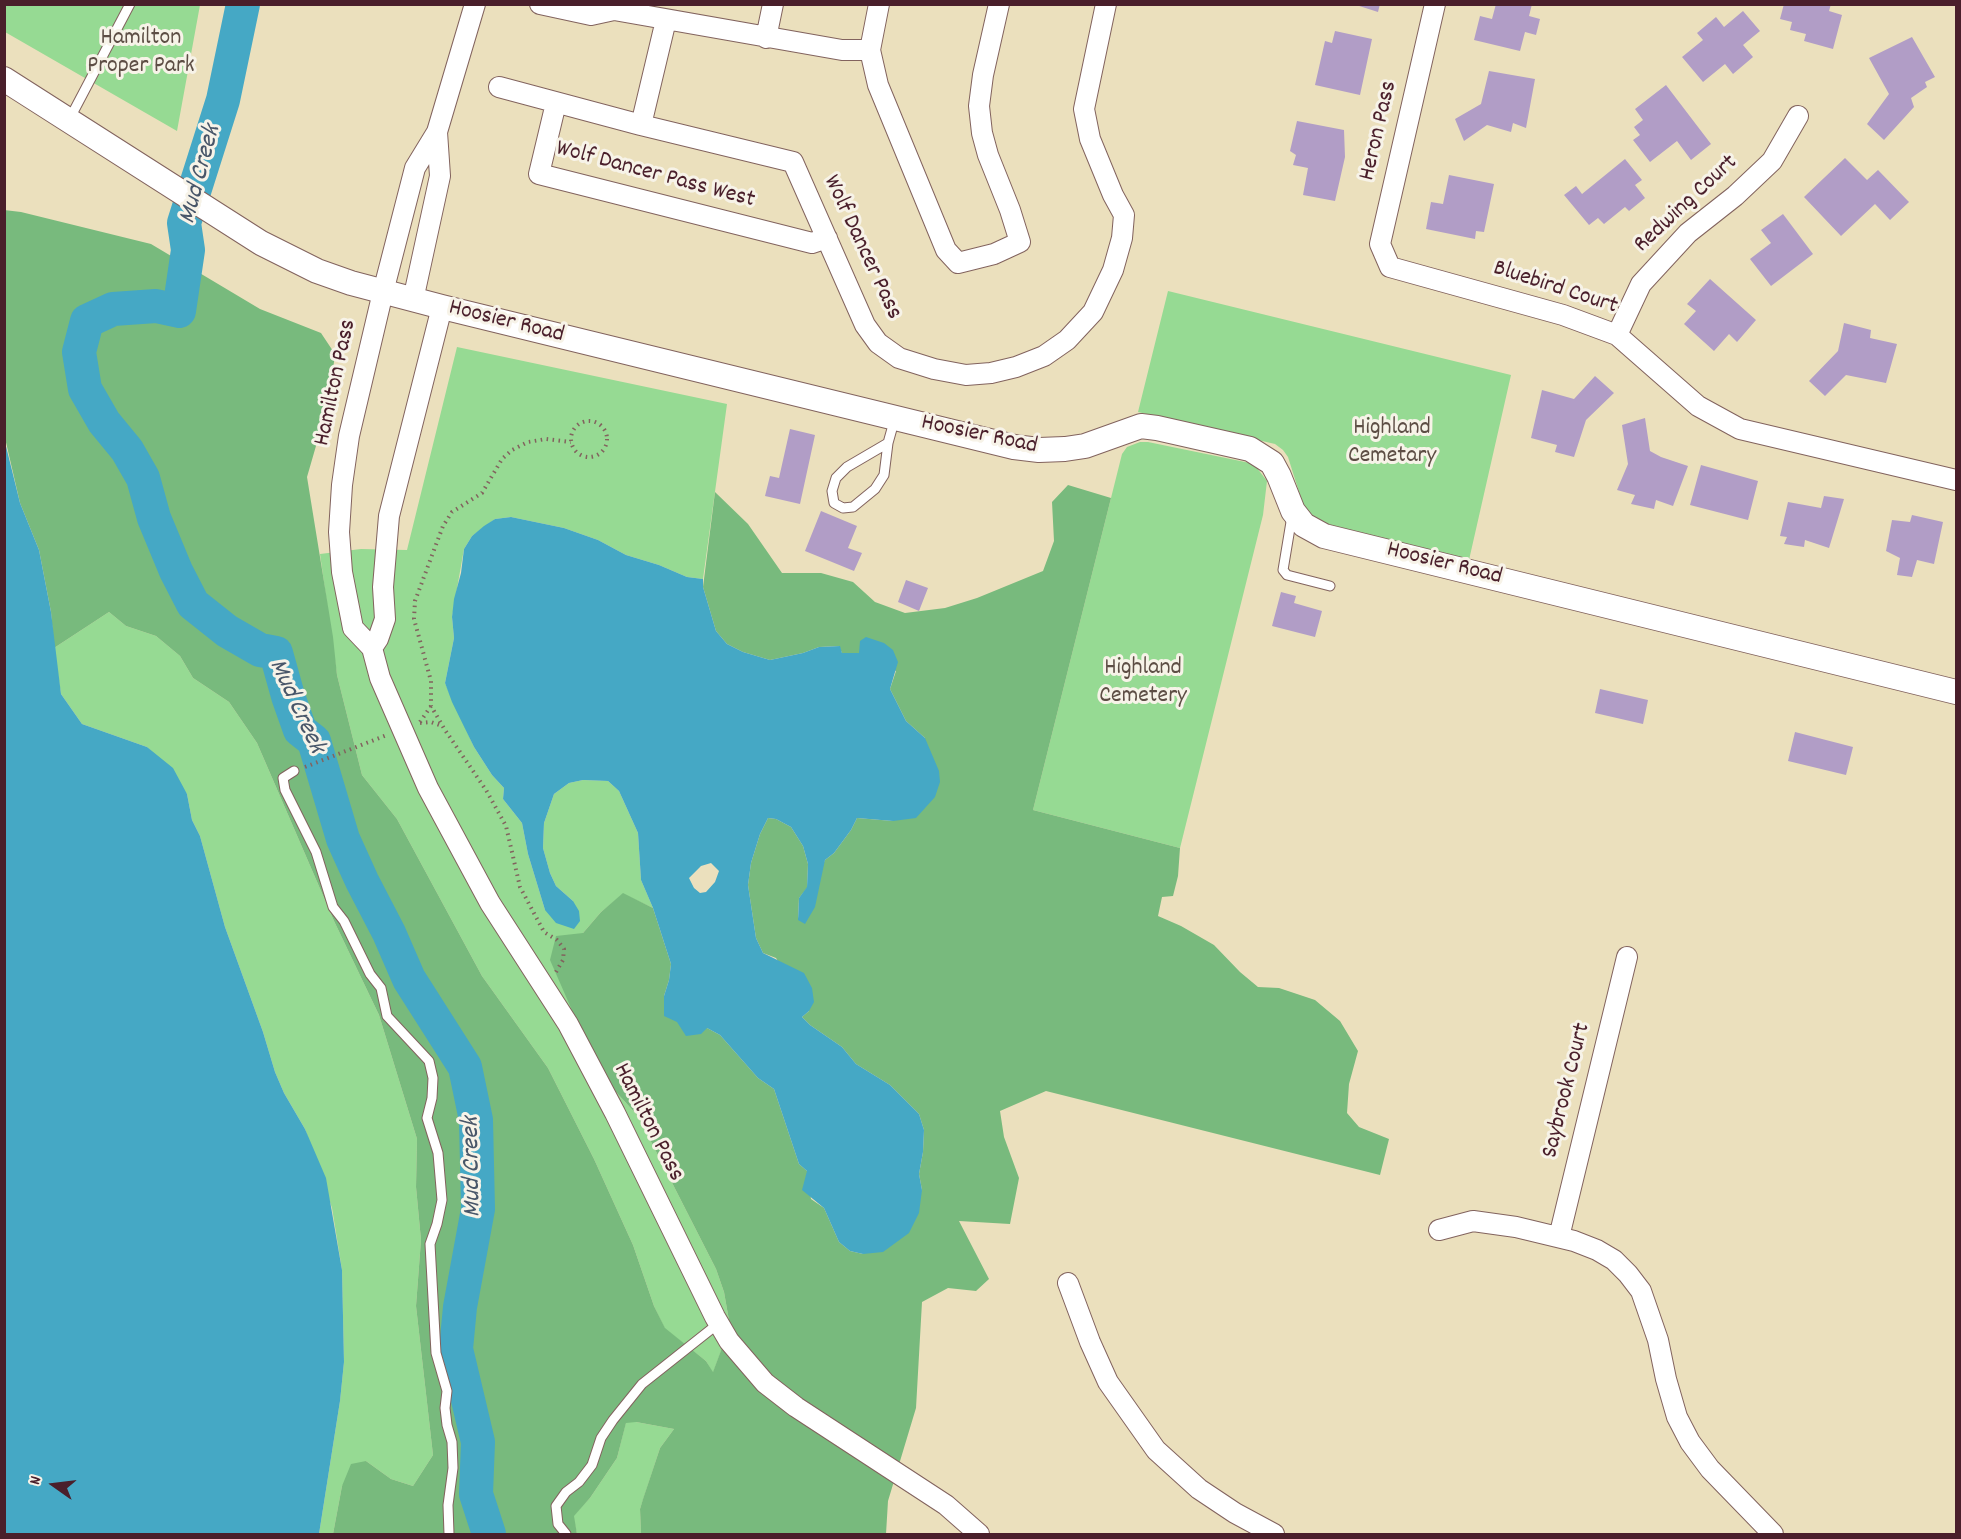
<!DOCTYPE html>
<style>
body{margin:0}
#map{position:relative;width:1961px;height:1539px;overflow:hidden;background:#ebe0bd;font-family:Dekko,sans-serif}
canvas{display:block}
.frame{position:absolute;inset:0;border:6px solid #4a1f2b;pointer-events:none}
.north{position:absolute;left:24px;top:1455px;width:60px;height:60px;-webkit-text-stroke:4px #f7f3e8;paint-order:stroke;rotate:284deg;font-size:16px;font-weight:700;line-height:24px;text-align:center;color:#4a1f2b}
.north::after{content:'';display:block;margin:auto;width:21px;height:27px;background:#4a1f2b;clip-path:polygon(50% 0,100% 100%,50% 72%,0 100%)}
</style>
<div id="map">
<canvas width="1961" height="1539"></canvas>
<div class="frame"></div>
<div class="north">N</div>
</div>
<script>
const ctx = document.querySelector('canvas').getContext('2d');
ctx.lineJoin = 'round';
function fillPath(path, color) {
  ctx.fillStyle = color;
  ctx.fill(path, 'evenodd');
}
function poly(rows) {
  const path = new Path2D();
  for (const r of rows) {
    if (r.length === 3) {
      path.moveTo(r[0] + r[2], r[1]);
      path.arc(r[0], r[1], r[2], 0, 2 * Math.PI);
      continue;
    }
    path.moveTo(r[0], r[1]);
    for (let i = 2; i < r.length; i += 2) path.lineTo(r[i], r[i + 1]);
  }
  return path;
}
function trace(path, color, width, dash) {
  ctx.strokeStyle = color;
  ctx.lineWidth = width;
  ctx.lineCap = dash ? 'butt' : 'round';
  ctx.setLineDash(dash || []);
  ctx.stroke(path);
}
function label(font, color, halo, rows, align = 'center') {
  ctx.font = font + ' Dekko,sans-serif';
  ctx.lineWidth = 6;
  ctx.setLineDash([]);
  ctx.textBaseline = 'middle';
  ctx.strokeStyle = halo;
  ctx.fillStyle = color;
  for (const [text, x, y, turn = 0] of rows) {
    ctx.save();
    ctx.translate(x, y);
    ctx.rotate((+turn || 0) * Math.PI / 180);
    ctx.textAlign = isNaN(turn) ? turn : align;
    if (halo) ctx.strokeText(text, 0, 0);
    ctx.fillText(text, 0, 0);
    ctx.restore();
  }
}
fillPath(poly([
 [5,5,200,5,177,131,5,32],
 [1168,291,1511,375,1469,560,1316,523,1305,511,1288,457,1283,450,1275,444,1138,412],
 [457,347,727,404,703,579,687,577,659,565,626,555,598,540,564,528,511,517,495,519,472,536,464,549,452,617,454,638,445,683,474,747,492,775,504,788,503,799,522,823,528,854,545,910,573,901,556,886,550,873,543,848,544,823,554,794,569,783,583,780,608,781,619,791,638,833,641,880,653,908,623,894,601,912,583,933,616,1092,638,1116,716,1269,724,1292,730,1326,713,1373,706,1361,665,1329,654,1306,633,1245,594,1159,548,1068,482,976,397,819,362,775,337,675,320,554,361,549,407,550],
 [1140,442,1148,442,1250,463,1257,468,1267,481,1263,515,1180,848,1033,810,1122,454,1127,447],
 [109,612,126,626,156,636,180,656,193,678,229,702,257,743,334,921,379,1015,417,1139,416,1187,421,1240,416,1306,433,1455,413,1486,391,1479,366,1461,342,1486,333,1534,319,1534,340,1401,344,1362,342,1270,332,1208,305,1129,284,1093,275,1072,263,1032,225,927,200,836,192,820,187,794,147,747,82,724,61,694,54,648],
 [626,1422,636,1422,674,1429,660,1448,640,1509,641,1534,577,1534,573,1516,590,1498,617,1458]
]), '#96da93');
fillPath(poly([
 [4,210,21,212,151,244,260,309,321,333,335,354,329,401,307,477,333,637,337,675,362,775,397,819,482,976,548,1068,594,1159,633,1245,654,1306,665,1328,706,1361,713,1372,730,1326,724,1292,716,1269,638,1116,616,1092,592,1056,550,960,556,936,583,933,601,912,623,893,653,908,671,964,669,980,664,996,707,1028,720,1035,758,1078,774,1089,799,1164,807,1171,811,1199,824,1208,839,1242,850,1251,863,1254,922,1190,919,1174,923,1152,924,1130,919,1114,890,1085,856,1064,842,1047,810,1025,802,1017,809,1011,776,958,763,953,756,938,748,885,751,863,760,834,768,818,776,819,791,827,803,846,808,864,807,888,799,898,798,919,825,860,834,853,851,830,857,818,893,821,925,738,906,721,890,689,896,671,859,653,842,653,839,646,819,647,803,653,770,660,743,652,727,644,716,631,703,587,715,492,748,524,782,573,821,573,853,582,875,602,905,613,945,608,977,598,1043,571,1054,541,1052,502,1068,485,1111,498,1033,810,1180,848,1178,876,1173,896,1162,897,1158,916,1181,926,1214,945,1240,972,1258,987,1279,988,1315,1000,1340,1021,1358,1051,1349,1084,1347,1113,1359,1127,1389,1139,1380,1175,1046,1091,1000,1111,1004,1137,1019,1178,1010,1224,959,1221,989,1279,976,1291,948,1288,922,1302,916,1408,888,1501,886,1534,641,1534,640,1509,643,1499,660,1448,674,1429,636,1422,626,1423,617,1458,590,1498,574,1516,577,1534,333,1534,342,1486,351,1464,366,1461,391,1479,413,1486,433,1455,416,1306,421,1240,416,1187,417,1139,379,1015,334,921,257,743,229,702,193,678,180,656,156,636,126,626,109,612,54,648,51,612,39,550,20,503,5,438]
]), '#78ba7d');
fillPath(poly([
 [4,438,20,503,39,550,51,612,61,694,82,724,147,747,173,768,187,794,192,820,200,836,225,927,263,1032,275,1072,284,1093,305,1129,326,1178,342,1270,344,1362,340,1401,319,1534,5,1534],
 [511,517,564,528,598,540,626,555,659,565,687,577,703,579,703,587,716,631,727,644,743,652,770,660,803,653,819,647,840,646,842,653,859,653,860,641,866,637,884,643,893,650,898,662,890,689,906,721,925,738,939,771,940,782,935,797,916,818,893,821,857,818,851,830,834,853,825,860,815,907,805,924,798,920,799,898,807,887,808,864,803,846,791,827,776,819,768,818,760,834,751,863,748,885,756,938,763,953,804,973,812,988,814,1002,809,1011,802,1017,810,1025,842,1047,856,1064,890,1085,919,1114,924,1130,923,1152,919,1174,922,1190,919,1213,909,1233,883,1252,863,1254,850,1251,839,1242,824,1208,802,1190,807,1171,799,1164,774,1089,758,1078,720,1035,707,1028,701,1034,686,1036,677,1022,664,1016,664,996,669,980,671,964,653,908,641,880,638,833,619,791,608,781,583,780,569,783,554,794,544,823,543,848,550,873,556,886,573,901,579,911,580,921,574,929,556,923,545,910,528,854,522,823,503,799,504,788,492,775,474,747,452,702,445,683,454,638,452,617,454,599,461,573,464,549,472,536,484,526,495,519],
 [711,863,719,871,715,882,706,892,700,893,694,888,689,878,701,866]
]), '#45a8c5');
trace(poly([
 [243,4,223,100,184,223,188,250,179,311,156,306,113,309,87,321,79,352,85,389,104,422,127,450,143,478,154,518,176,571,193,604,227,631,260,650,276,653,288,696,300,730,314,741,343,839,362,881,389,933,409,979,465,1067,476,1120,478,1209,460,1307,456,1349,478,1442,476,1494,489,1534]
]), '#45a8c5', 34);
fillPath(poly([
 [1353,4,1380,4,1378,12],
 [1496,4,1532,4,1529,16,1540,19,1536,35,1525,32,1520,51,1474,40,1480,16,1492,19],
 [1784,4,1831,4,1829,11,1842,15,1833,49,1804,41,1806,34,1790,30,1792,22,1780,19],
 [1743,11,1760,31,1743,45,1753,57,1733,74,1725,64,1703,82,1682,57,1703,40,1697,33,1716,17,1724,27],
 [1335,31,1372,39,1360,95,1315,85,1325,41,1332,43],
 [1912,37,1935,77,1925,82,1927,87,1911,98,1914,107,1884,140,1867,124,1889,94,1869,58],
 [1489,71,1535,79,1526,128,1513,123,1511,132,1487,125,1464,141,1455,119,1481,104],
 [1666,85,1711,144,1691,160,1677,141,1650,162,1633,140,1640,135,1634,127,1643,120,1635,109],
 [1297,121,1344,130,1345,157,1335,201,1303,195,1308,168,1293,165,1296,155,1290,151],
 [1845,158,1867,180,1878,170,1909,202,1890,220,1875,204,1841,236,1804,197],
 [1625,159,1642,180,1635,185,1645,198,1629,211,1625,207,1604,224,1598,218,1589,225,1564,195,1576,186,1582,194],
 [1449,175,1494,184,1484,232,1476,231,1475,239,1426,229,1431,202,1443,204],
 [1783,214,1813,254,1771,286,1750,259,1771,243,1761,230],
 [1710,279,1756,320,1737,342,1729,334,1714,351,1684,324,1696,311,1687,304],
 [1844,323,1871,330,1870,338,1897,344,1886,383,1846,375,1825,396,1809,381,1838,351],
 [1595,376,1614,393,1586,420,1574,457,1555,452,1557,445,1531,438,1542,390,1574,399],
 [1645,418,1650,451,1661,457,1688,466,1673,506,1656,500,1654,509,1631,504,1635,495,1617,490,1628,464,1622,425],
 [790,429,815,435,800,504,765,496,770,476,779,478],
 [1701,465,1758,481,1748,520,1690,505],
 [1824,496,1844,499,1829,548,1805,540,1804,547,1784,544,1787,537,1780,536,1788,502,1821,508],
 [821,511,857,526,848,548,862,553,854,571,805,551],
 [1912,515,1943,522,1934,564,1917,560,1912,577,1897,575,1900,558,1886,551,1892,520,1910,522],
 [906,580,928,588,919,611,898,602],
 [1281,592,1296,596,1294,603,1322,611,1315,637,1272,626],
 [1600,689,1648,700,1643,724,1595,713],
 [1795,732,1853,747,1846,775,1788,761]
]), '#b19dc6');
const service = poly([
 [69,120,130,4],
 [888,443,847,467,836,478,832,491,834,503,843,508,853,507,875,489,884,475,888,443,895,418],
 [1292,516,1283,570,1287,575,1330,586],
 [294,771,283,778,285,790,316,852,333,907,344,921,370,974,381,988,387,1016,429,1061,433,1078,432,1098,427,1118,438,1153,442,1200,437,1224,430,1244,436,1353,447,1391,445,1408,447,1425,452,1442,453,1468,448,1505,449,1534],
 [566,1534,558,1524,556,1506,566,1492,579,1482,592,1465,601,1438,613,1420,642,1384,719,1323]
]);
const minor = poly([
 [475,4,437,132,415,168,383,292,349,436,342,485,339,532,342,572,353,628,372,648,380,678,428,788,490,903,568,1024,615,1113,715,1317,729,1341,765,1383,796,1407,946,1505,979,1534],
 [540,4,591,15,614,10,842,50,870,50],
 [879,4,870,50,878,85,946,250,958,263,994,254,1020,242,1010,210,988,155,982,133,979,106,983,75,999,4],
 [1435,4,1380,244,1390,267,1563,315,1617,335,1698,406,1740,429,1956,480],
 [766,38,773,4],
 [499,87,641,125,793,162,865,325,878,343,899,358,934,369,966,375,991,373,1016,367,1044,356,1067,340,1093,312,1113,270,1122,238,1124,215,1113,195,1090,139,1084,109,1106,4],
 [556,103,539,174,812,243,827,238],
 [641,125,666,20],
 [413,300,440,176,437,132],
 [1617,335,1641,284,1688,233,1735,196,1772,161,1798,116],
 [372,648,378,639,385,619,383,587,389,516,442,307],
 [1439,1230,1473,1221,1516,1227,1574,1241,1597,1250,1614,1260,1628,1274,1641,1291,1658,1340,1666,1379,1677,1417,1690,1442,1710,1469,1773,1534],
 [1559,1237,1627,957],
 [1068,1283,1090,1342,1108,1382,1156,1450,1199,1489,1235,1513,1274,1534]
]);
const tertiary = poly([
 [4,79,261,243,317,271,351,283,442,307,1014,447,1039,450,1065,449,1085,446,1141,426,1157,428,1250,449,1272,463,1279,476,1293,511,1304,525,1324,536,1956,692]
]);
trace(service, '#82635e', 11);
trace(minor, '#82635e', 22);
trace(tertiary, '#82635e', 26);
trace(poly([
 [589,439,18],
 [420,722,431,706],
 [420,723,431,722,442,726],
 [305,767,387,735],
 [556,972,563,960,564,949,557,940,544,932,520,887,506,826,486,790,445,730,431,706,431,681,414,619,415,601,431,558,443,526,452,512,482,493,502,459,512,450,528,442,546,439,571,442]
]), '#82635e', 4, [1.5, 4.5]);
trace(service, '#fff', 9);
trace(minor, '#fff', 20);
trace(tertiary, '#fff', 24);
label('24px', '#5d4e45', '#f7f3e8', [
 ["Hamilton",141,40],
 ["Proper Park",141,68],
 ["Highland",1392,430],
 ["Cemetary",1392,458],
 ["Highland",1143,670],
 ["Cemetery",1143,698]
]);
label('24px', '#4a1f2b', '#f7f3e8', [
 ["Heron Pass",1380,131,-77],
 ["Wolf Dancer Pass West",655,176,15],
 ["Redwing Court",1687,205,-43],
 ["Wolf Dancer Pass",861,248,65],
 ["Bluebird Court",1555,289,18],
 ["Hoosier Road",506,323,14],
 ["Hamilton Pass",337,383,-78],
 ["Hoosier Road",979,436,12],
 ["Hoosier Road",1444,565,14],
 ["Saybrook Court",1568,1091,-76],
 ["Hamilton Pass",647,1123,63]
]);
label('italic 26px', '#485669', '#f7f3e8', [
 ["Mud Creek",202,175,-75],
 ["Mud Creek",295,707,65],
 ["Mud Creek",474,1167,-91]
]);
</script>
